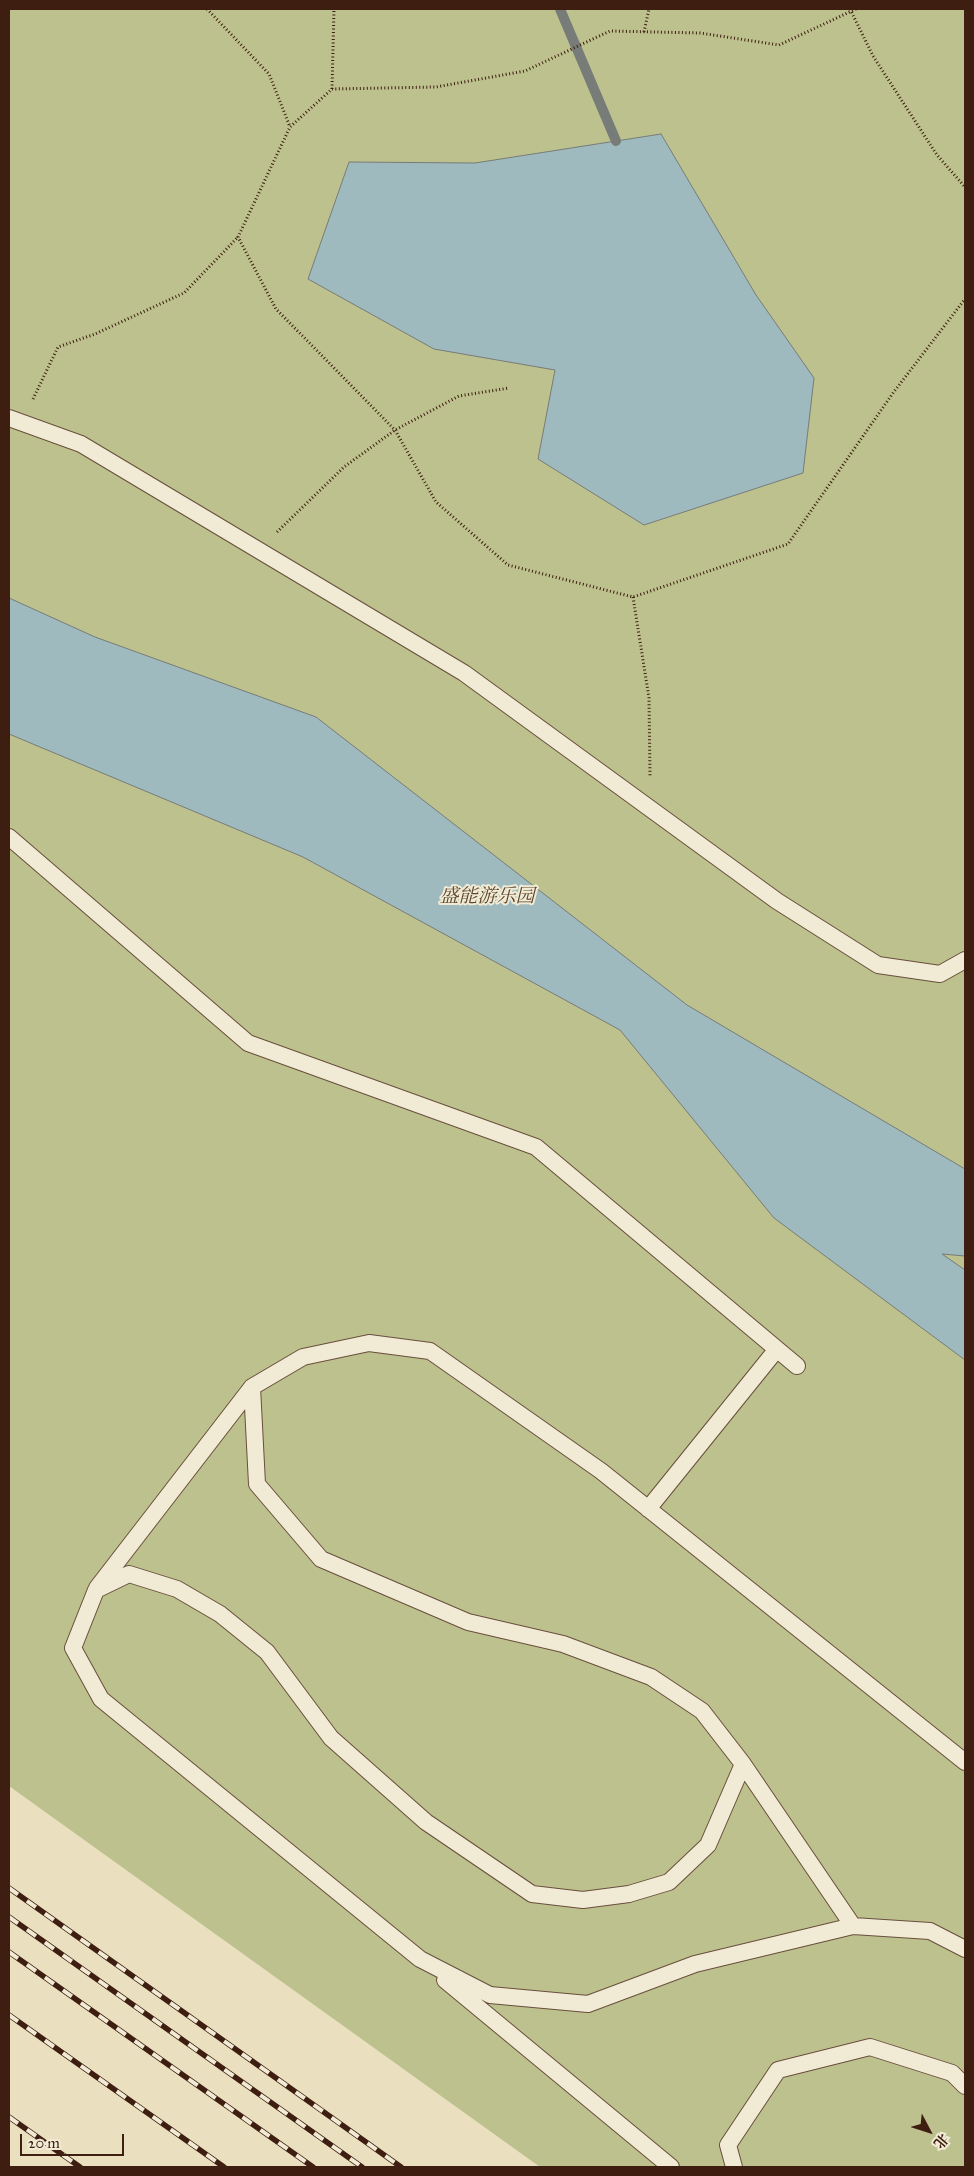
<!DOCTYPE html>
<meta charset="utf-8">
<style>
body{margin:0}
#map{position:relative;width:974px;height:2176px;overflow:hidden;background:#eae0bf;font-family:"IM FELL Great Primer","Noto Serif SC",serif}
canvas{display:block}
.frame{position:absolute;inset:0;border:10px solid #3e1e10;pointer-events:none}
.north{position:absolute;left:904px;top:2106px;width:50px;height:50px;-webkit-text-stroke:4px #f1ebd5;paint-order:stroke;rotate:130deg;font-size:14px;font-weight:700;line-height:20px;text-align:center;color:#3e1e10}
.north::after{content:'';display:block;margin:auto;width:18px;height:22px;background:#3e1e10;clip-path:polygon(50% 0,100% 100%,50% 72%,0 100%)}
.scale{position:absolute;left:20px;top:2134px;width:104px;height:22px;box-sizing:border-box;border:2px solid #3e1e10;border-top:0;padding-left:6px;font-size:15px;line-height:18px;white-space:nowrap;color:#3e1e10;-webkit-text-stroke:4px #f1ebd5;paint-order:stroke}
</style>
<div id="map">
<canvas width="974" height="2176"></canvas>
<div class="frame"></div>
<div class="north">北</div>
<div class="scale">20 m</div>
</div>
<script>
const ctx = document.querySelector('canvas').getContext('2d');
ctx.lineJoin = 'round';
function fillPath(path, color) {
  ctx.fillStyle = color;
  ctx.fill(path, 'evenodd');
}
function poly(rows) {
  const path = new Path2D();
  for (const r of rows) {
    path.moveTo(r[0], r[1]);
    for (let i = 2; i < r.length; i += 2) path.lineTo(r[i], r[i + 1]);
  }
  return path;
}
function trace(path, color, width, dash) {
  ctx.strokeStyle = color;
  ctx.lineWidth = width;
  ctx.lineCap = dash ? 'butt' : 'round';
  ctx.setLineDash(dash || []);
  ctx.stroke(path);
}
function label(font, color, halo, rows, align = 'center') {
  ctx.font = font + ' "IM FELL Great Primer","Noto Serif SC",serif';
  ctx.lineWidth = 4;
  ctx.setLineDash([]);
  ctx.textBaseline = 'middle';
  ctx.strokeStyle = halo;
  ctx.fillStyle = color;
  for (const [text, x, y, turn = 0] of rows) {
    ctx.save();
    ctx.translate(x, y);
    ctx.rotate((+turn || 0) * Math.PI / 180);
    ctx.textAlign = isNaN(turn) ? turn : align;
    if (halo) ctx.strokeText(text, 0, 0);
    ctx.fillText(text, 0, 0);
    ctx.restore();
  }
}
fillPath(poly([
 [9,9,965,9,965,2167,540,2167,9,1786]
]), '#bcc18e');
const water = poly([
 [661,134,756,295,814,378,803,473,644,525,538,459,555,370,434,349,308,279,349,162,475,163,661,134],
 [9,598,95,637,316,717,687,1005,965,1169,965,1256,942,1254,965,1270,965,1360,774,1218,620,1030,303,857,9,734,9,598]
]);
fillPath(water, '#9ebabe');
trace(water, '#787c78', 1);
trace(poly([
 [560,9,616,141]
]), '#787c78', 10);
const lane = poly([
 [9,418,81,444,464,673,777,901,878,965,940,974,965,960],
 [9,837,248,1043,536,1147,797,1366],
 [648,1509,777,1349],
 [97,1588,252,1387],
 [743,1764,708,1845,669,1882,629,1894,583,1900,532,1894,426,1822,331,1738,267,1652,220,1614,177,1589,129,1574,96,1590,73,1648,101,1699,420,1959,490,1995,588,2004,695,1964,853,1926,930,1931,965,1949],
 [853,1926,743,1764,702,1711,651,1677,563,1644,468,1622,321,1559,257,1484,252,1387,303,1357,369,1343,430,1351,601,1471,965,1762],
 [445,1980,671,2167],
 [734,2167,728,2145,778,2070,870,2047,952,2073,965,2086]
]);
trace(lane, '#694e3c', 18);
trace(poly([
 [207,9,269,74,290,127],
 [850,9,873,56,937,155,965,187],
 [856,9,779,45,700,33,610,31,525,71,436,87,332,89,290,127,238,237,276,309,395,430,436,502,508,565,633,597,788,544,893,393,965,299],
 [644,32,649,9],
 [332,89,334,9],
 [33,399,58,347,95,334,184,293,238,237],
 [277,532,344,467,395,430,459,396,509,388],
 [633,597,649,698,650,776]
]), '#3e1e10', 3, [1, 2.5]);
trace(lane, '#f1ebd5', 16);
const rail = poly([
 [9,1888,401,2167],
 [9,1917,362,2167],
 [9,1952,313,2167],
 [9,2015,224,2167],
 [9,2117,80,2167]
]);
trace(rail, '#3e1e10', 5.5);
trace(rail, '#f1ebd5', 4, [11]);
label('italic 19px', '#5e4730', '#f1ebd5', [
 ["盛能游乐园",487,897]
]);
</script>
